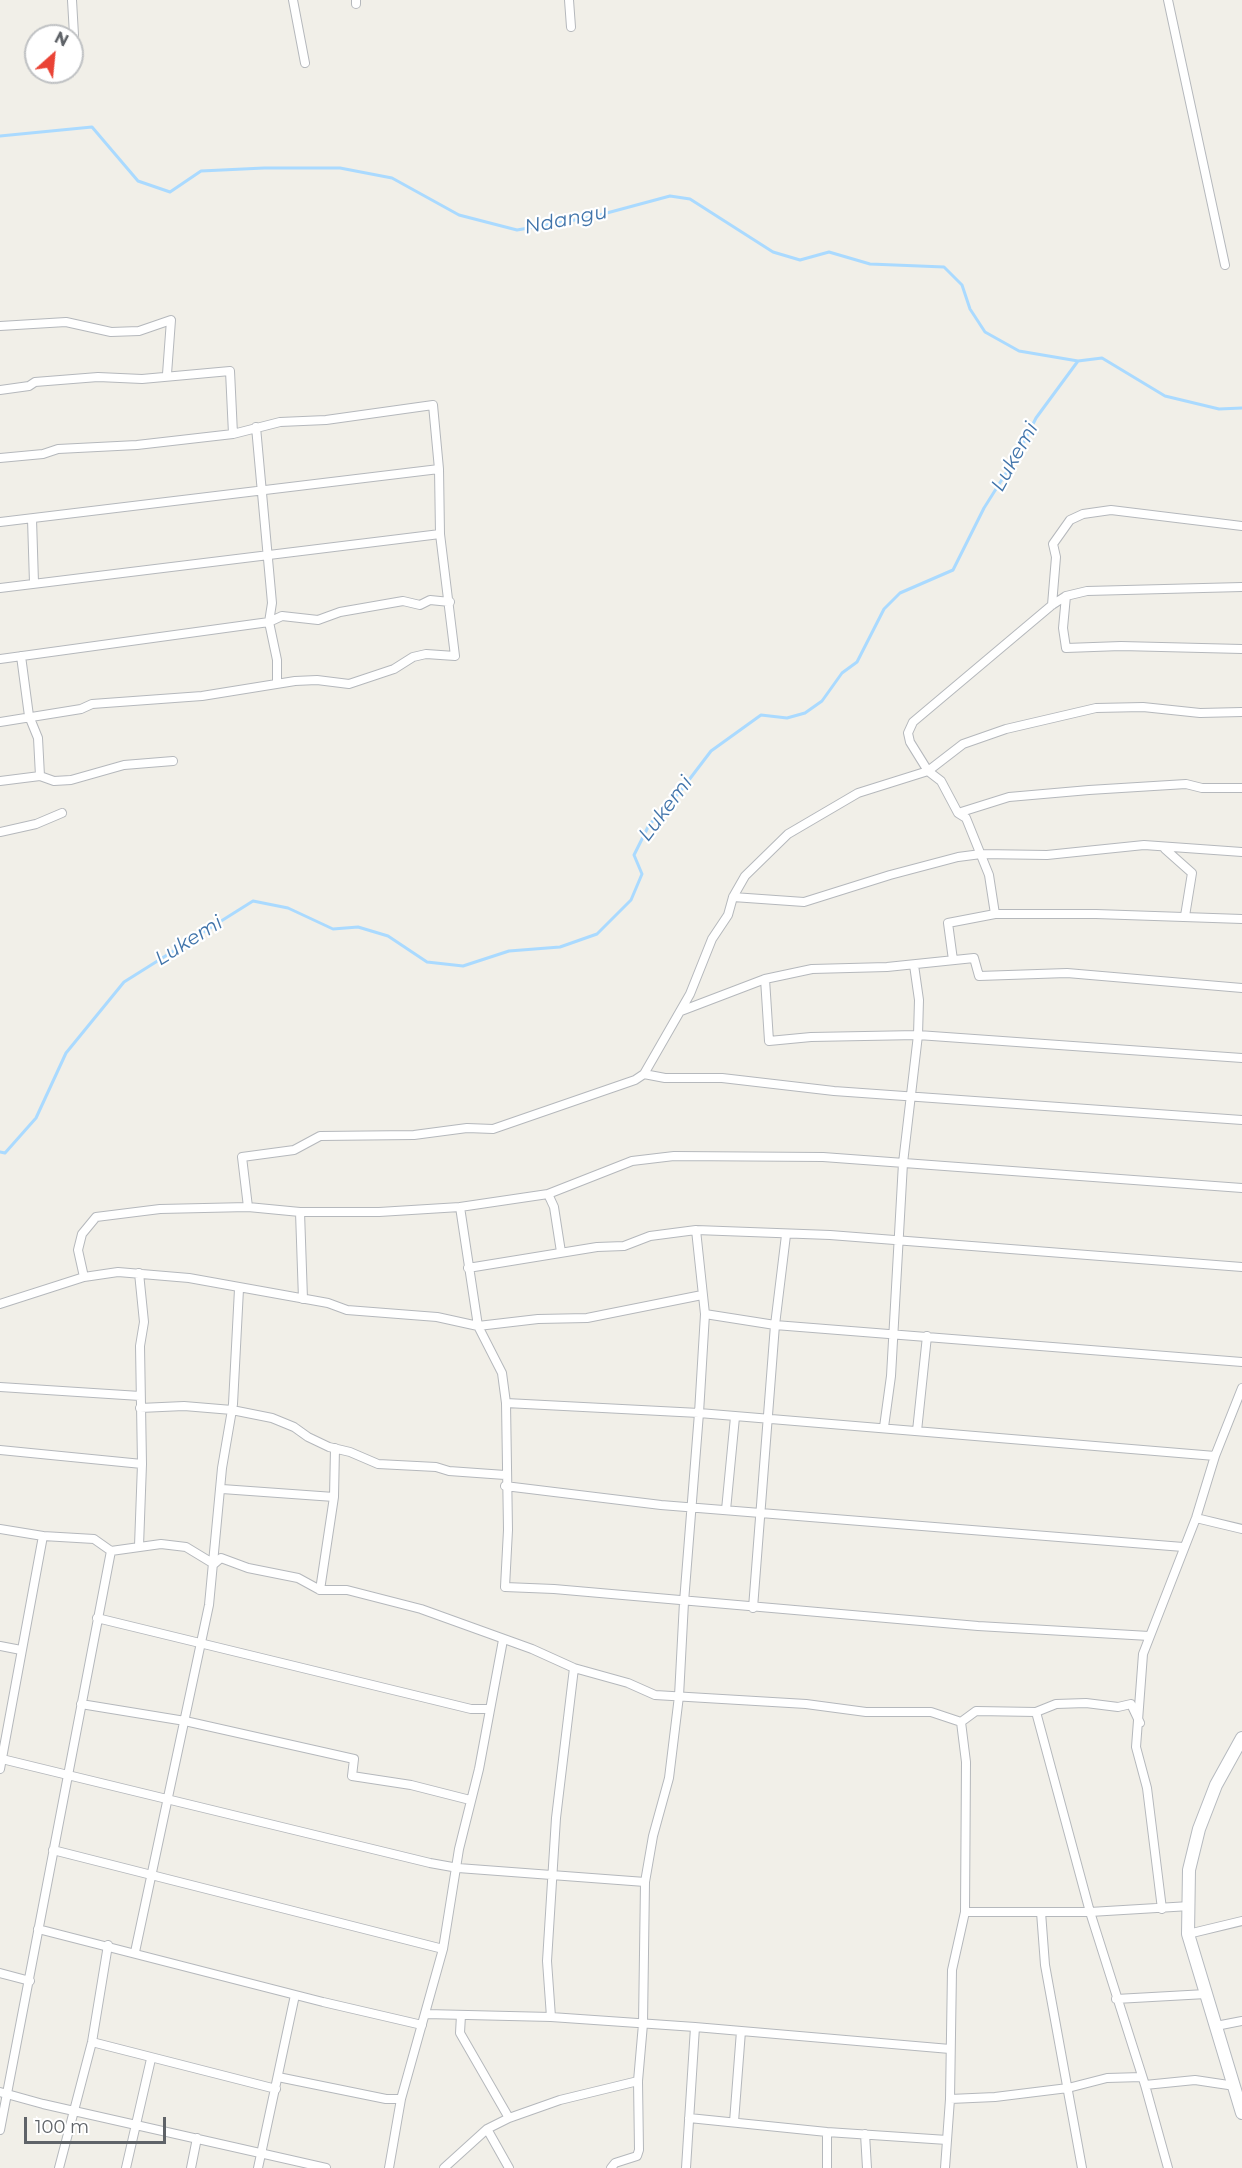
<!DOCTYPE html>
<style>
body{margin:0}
#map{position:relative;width:1242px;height:2168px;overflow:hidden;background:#f1efe8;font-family:Montserrat,sans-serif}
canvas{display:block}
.north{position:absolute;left:24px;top:24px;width:60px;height:60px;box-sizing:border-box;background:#fff;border:2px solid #bfc1c3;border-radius:50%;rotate:27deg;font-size:16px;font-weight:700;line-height:24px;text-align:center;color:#5f6368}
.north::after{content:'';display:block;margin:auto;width:21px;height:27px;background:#ea4335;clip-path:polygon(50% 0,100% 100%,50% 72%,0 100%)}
.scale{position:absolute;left:24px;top:2117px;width:142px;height:27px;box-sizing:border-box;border:3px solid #5f6368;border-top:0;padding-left:8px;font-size:18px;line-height:21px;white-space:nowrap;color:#5f6368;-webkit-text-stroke:4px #fff;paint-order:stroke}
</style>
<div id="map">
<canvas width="1242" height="2168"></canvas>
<div class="north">N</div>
<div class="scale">100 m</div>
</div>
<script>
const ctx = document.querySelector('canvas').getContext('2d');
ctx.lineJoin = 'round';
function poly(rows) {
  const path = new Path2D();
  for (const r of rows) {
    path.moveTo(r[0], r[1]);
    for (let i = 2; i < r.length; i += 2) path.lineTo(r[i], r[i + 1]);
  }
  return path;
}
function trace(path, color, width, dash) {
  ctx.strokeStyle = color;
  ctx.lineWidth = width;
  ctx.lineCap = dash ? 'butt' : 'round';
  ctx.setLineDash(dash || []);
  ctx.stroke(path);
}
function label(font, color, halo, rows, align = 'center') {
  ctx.font = font + ' Montserrat,sans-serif';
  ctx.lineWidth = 4.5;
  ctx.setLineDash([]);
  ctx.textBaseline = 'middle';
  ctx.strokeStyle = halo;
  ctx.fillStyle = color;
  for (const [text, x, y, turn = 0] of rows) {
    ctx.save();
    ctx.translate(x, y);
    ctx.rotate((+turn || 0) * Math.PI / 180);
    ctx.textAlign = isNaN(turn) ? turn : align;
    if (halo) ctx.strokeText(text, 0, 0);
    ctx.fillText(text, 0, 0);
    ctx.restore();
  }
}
trace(poly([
 [0,136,92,127,138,181,170,192,201,171,264,168,340,168,392,178,459,215,517,230,592,217,670,196,690,199,773,252,800,260,829,252,870,264,944,267,962,285,970,309,985,332,1019,351,1078,361,1102,358,1165,396,1219,409,1242,408],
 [0,1152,5,1153,36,1118,66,1053,124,982,253,901,288,908,333,929,358,927,388,936,427,962,463,966,509,951,560,947,597,934,631,900,642,874,634,855,649,825,679,793,711,751,761,715,787,718,805,713,822,701,842,673,857,662,884,609,900,593,953,570,984,508,1018,454,1036,418,1078,361]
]), '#aadaff', 3);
const street = poly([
 [72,0,74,35],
 [293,0,305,63],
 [356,0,356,4],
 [569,0,571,27],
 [1168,0,1225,265],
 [0,326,66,322,111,332,139,331,171,320,167,374],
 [0,390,29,386,35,382,98,377,142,379,230,371,233,434],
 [256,427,272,603,269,622,277,660,277,684],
 [0,458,43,454,58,449,137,445,233,434,280,422,326,420,433,405,439,469,440,534,455,656,426,654,413,657,394,669,349,684,317,680,295,681,202,696,92,704,81,709,0,722],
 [32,519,34,583],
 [0,522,439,469],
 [0,588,440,534],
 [1066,596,1063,628,1066,648,1121,646,1242,649],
 [1052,605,1056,557,1053,544,1070,520,1083,514,1111,510,1242,526],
 [21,656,29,716,38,738,40,776],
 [0,659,269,622,282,616,318,620,340,612,403,601,420,605,430,600,450,602],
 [0,781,40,776,54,781,71,780,124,765,173,761],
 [958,813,1009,797,1089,790,1186,784,1202,788,1242,788],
 [0,832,36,824,62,813],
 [1165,849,1192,873,1185,916],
 [733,897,804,902,890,875,958,857,981,854,1047,855,1144,845,1242,852],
 [995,914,989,875,966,818,958,813,941,781,928,771,910,742,908,733,913,722,1052,605,1066,596,1087,591,1242,587],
 [953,960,948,923,995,914,1096,914,1242,919],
 [765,979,769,1041,811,1037,918,1035,1242,1058],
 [681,1011,765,979,812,969,887,967,974,958,979,976,1067,973,1242,988],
 [644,1074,665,1078,722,1078,834,1091,1242,1120],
 [548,1194,554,1207,561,1252],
 [248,1207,242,1157,294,1150,320,1136,414,1135,467,1128,493,1129,635,1080,644,1074,690,994,712,939,728,915,733,897,745,876,788,834,858,793,928,771,963,744,1006,729,1096,708,1143,707,1200,713,1242,712],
 [460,1207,478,1326,502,1373,506,1403,508,1530,505,1587,554,1589,978,1626,1149,1636],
 [300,1212,303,1299],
 [468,1268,597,1247,624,1246,650,1236,696,1230,830,1235,1242,1267],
 [84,1277,78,1250,82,1234,96,1217,160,1209,248,1207,300,1212,379,1212,460,1207,548,1194,632,1161,674,1156,823,1157,1242,1188],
 [0,1304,84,1277,118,1272,189,1278,328,1303,347,1310,437,1317,478,1326,538,1319,587,1318,702,1295],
 [705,1314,775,1325,1242,1362],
 [0,1387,140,1396],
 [506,1403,699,1413,1215,1456],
 [140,1408,184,1406,232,1410,272,1418,294,1427,308,1437,329,1447,350,1452,378,1464,436,1467,449,1471,505,1475],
 [884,1427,891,1376,903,1163,918,1035,919,1000,914,965],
 [917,1431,927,1336],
 [0,1450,142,1464],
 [505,1486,661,1505,1183,1547],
 [222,1489,334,1497],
 [726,1510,735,1417],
 [1196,1518,1242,1529],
 [0,1529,43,1536,94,1539,111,1551,161,1544,186,1547,214,1564,221,1558,248,1568,298,1578,320,1590,347,1590,421,1609,532,1649,574,1668,628,1683,655,1695,806,1704,866,1712,931,1712,961,1722,976,1711,1036,1712,1056,1704,1086,1703,1118,1707,1131,1704,1140,1723],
 [139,1546,142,1464,140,1346,144,1322,139,1273],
 [320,1590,334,1497,335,1448],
 [753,1608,775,1325,786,1235],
 [97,1618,471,1709,490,1709],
 [0,1646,21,1650],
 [81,1704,185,1721,354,1759,352,1776,411,1785,470,1800],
 [1036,1712,1090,1912,1145,2085,1168,2168],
 [2,1759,430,1863,458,1868,645,1882],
 [0,1769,43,1536],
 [53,1850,443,1949],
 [1162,1909,1147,1788,1136,1747,1143,1654,1196,1518,1215,1456,1242,1388],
 [965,1912,1090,1912,1190,1906],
 [1041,1912,1045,1965,1082,2168],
 [38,1929,323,2002,422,2025],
 [1188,1934,1242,1921],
 [135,1952,209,1605,222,1468,233,1404,239,1289],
 [0,1973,30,1981],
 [1116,1999,1206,1994],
 [426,2014,551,2017,695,2027,950,2049],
 [461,2015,460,2033,509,2118],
 [551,2017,547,1961,556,1818,574,1668],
 [1216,2026,1242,2021],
 [92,2042,276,2089],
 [278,2077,386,2099,401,2099],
 [1145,2085,1195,2080,1235,2086],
 [0,2092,43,2104,326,2168],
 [950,2099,995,2097,1068,2088,1107,2078,1142,2077],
 [689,2118,827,2132,947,2140],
 [734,2122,741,2031],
 [487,2129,509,2168],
 [0,2130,111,1551],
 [827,2132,827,2168],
 [865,2134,867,2168],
 [59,2168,92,2042,108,1945],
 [126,2168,151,2059],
 [191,2168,197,2138],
 [258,2168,295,1995],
 [389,2168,401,2099,443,1949,459,1849,479,1769,503,1640],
 [444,2168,487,2129,509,2118,560,2100,638,2081],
 [611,2168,615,2163,637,2156,639,2150,638,2081,643,2024,645,1882,653,1836,669,1778,679,1696,684,1602,699,1413,705,1314,696,1230],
 [686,2168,695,2027],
 [945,2168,950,2099,952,1970,965,1912,966,1762,961,1722]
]);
const secondary = poly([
 [1242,1738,1216,1785,1199,1829,1189,1870,1188,1934,1242,2113]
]);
trace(street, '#b5b8bc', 10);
trace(secondary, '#b6babf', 14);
trace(street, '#fff', 8);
trace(secondary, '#fff', 12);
label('italic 20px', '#4174aa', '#fff', [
 ["Ndangu",566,220,-11],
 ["Lukemi",1015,457,-61],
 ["Lukemi",666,809,-53],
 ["Lukemi",189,941,-32]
]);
</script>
